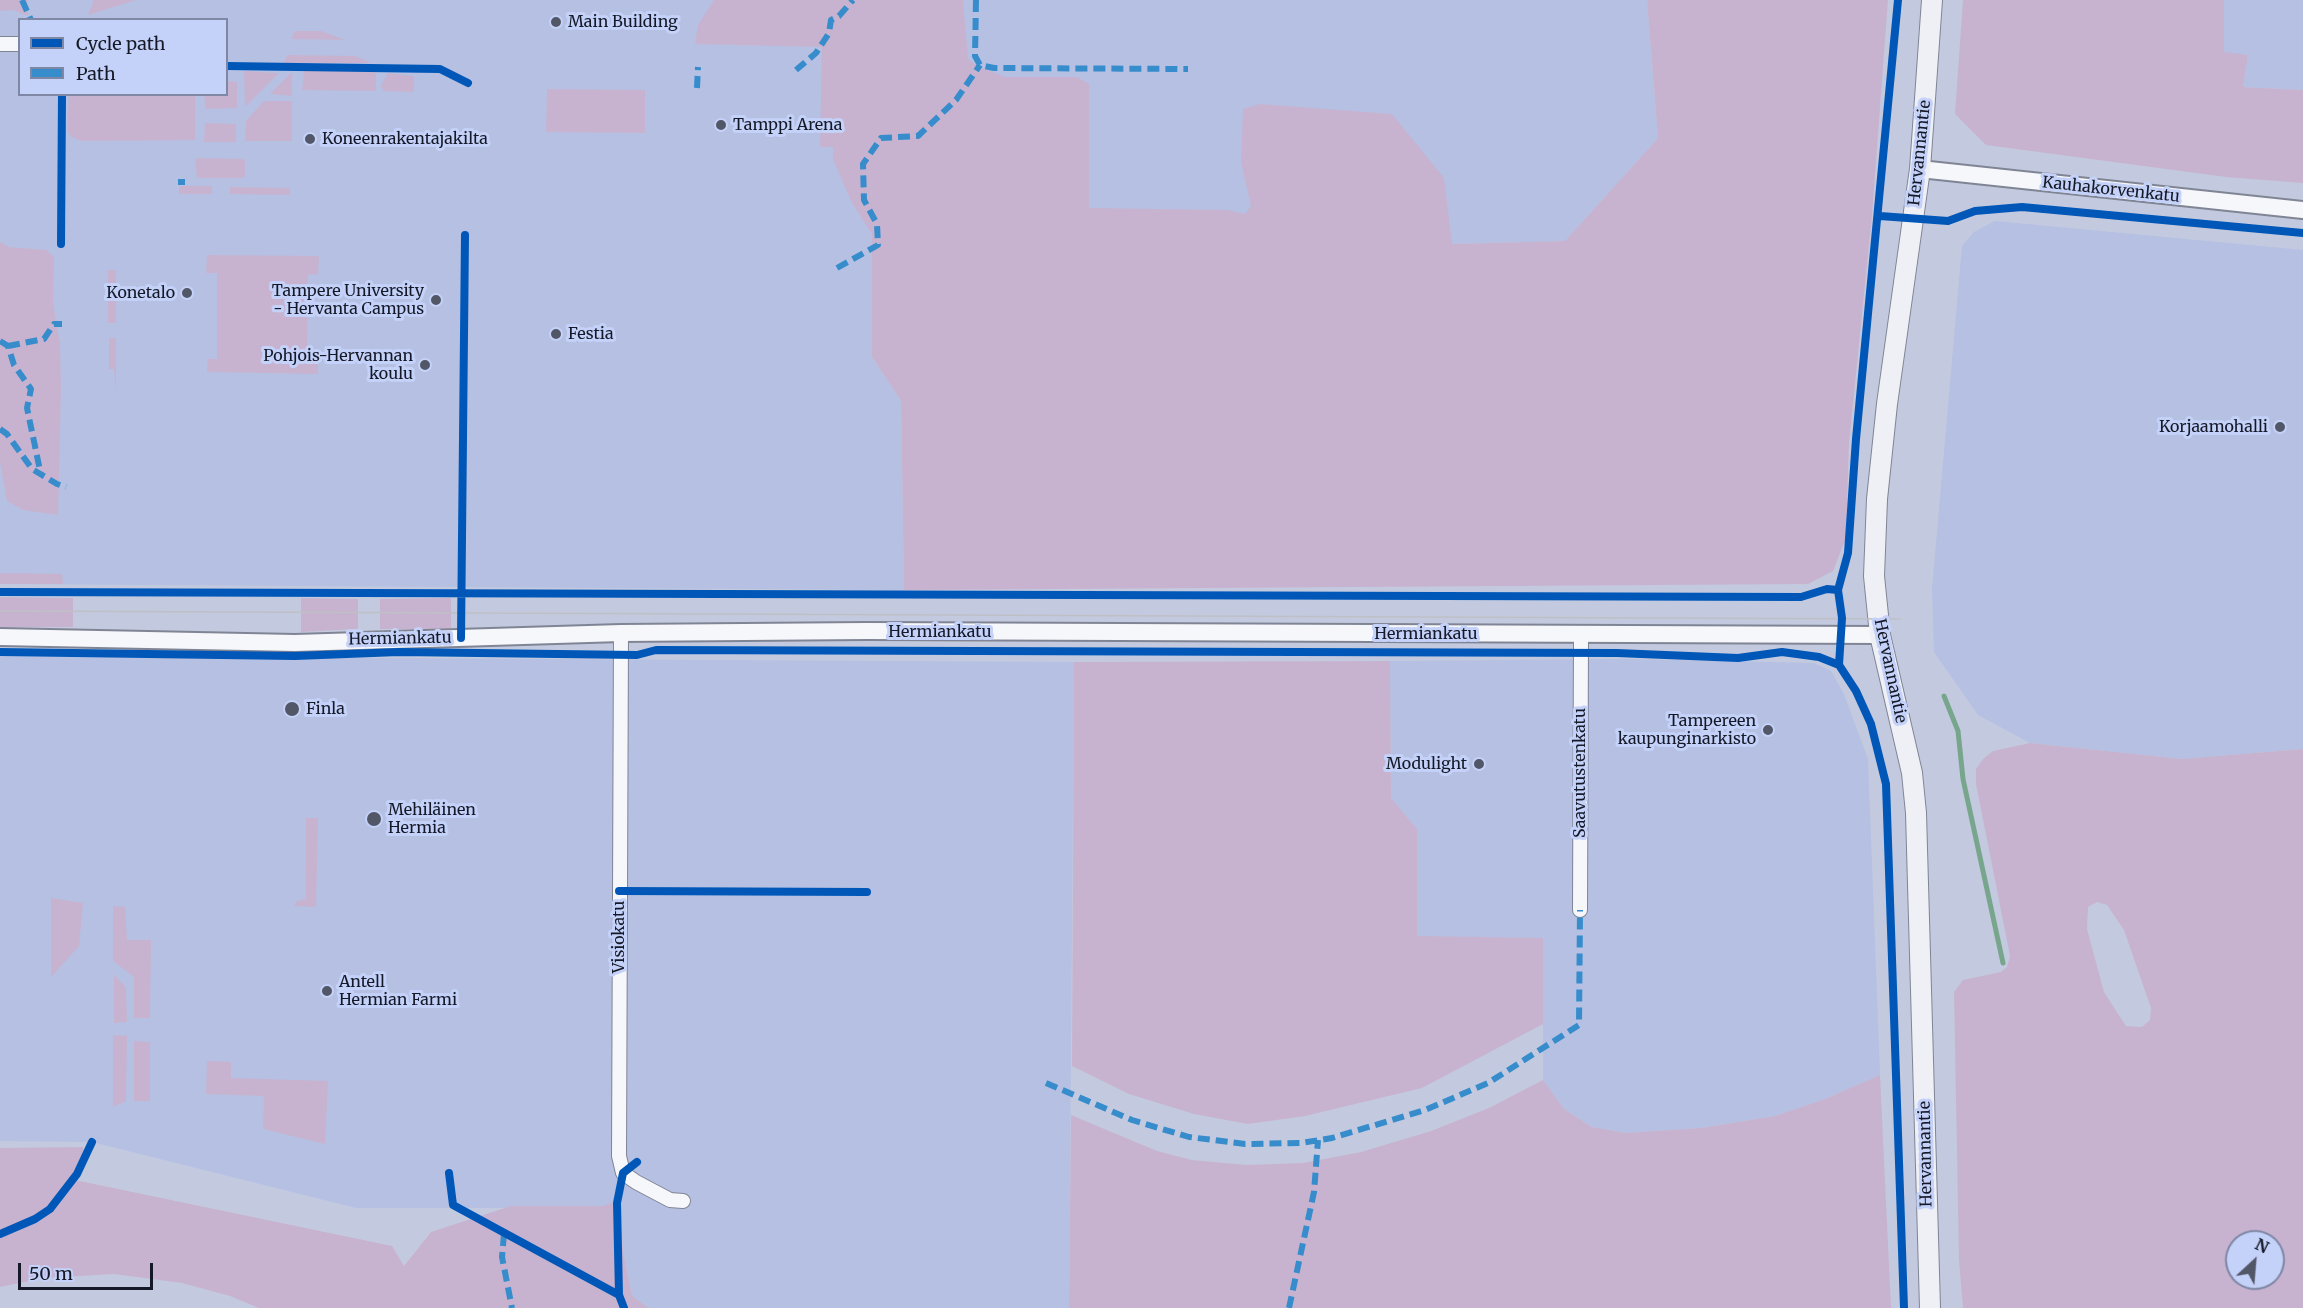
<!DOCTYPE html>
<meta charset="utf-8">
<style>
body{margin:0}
#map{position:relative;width:2303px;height:1308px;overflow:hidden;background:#c3cadf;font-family:Merriweather,serif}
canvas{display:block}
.legend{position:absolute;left:18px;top:18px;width:210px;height:78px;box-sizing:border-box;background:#c4d1f8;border:2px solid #7e87a4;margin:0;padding:8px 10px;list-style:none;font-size:18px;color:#151927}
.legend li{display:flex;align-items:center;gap:12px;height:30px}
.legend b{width:30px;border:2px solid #7e87a4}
.north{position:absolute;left:2225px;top:1230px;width:60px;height:60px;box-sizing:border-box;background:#c4d1f8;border:2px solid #7e87a4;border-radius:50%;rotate:26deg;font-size:16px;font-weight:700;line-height:24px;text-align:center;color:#151927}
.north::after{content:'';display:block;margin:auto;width:21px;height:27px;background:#525767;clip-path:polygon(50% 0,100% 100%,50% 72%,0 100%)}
.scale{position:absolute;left:18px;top:1263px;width:135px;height:27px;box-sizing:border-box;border:3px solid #151927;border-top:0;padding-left:8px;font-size:18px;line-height:21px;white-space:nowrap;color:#151927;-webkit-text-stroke:4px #c4d1f8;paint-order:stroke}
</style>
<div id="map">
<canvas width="2303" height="1308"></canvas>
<ul class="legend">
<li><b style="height:8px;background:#0057b8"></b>Cycle path</li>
<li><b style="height:8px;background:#378ccc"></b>Path</li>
</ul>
<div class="north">N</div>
<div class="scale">50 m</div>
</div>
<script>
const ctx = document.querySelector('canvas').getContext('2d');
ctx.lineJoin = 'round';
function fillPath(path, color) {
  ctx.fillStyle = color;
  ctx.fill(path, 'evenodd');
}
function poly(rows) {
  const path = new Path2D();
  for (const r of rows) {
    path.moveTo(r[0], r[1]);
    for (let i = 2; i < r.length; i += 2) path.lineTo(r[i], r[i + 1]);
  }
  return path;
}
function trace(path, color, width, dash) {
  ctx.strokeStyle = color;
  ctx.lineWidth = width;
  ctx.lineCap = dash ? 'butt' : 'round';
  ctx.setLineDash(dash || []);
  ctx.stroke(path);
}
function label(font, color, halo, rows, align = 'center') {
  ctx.font = font + ' Merriweather,serif';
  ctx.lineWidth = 6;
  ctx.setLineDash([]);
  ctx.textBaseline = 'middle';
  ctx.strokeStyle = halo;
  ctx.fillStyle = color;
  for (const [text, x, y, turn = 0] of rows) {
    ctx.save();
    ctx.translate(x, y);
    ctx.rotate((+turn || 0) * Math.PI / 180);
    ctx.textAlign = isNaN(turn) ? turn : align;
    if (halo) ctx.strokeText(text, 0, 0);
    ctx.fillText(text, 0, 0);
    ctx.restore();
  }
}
fillPath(poly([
 [0,0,1647,0,1658,138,1565,241,1451,244,872,357,901,401,904,590,0,584],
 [20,20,226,20,226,94,20,94],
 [2224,0,2303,0,2303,90,2243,87,2248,55,2224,53],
 [1995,221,2303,250,2303,749,2182,759,2030,743,1978,715,1934,652,1932,589,1962,246,1974,232],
 [0,656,1074,662,1069,1308,649,1308,632,1296,623,1251,621,1220,607,1208,356,1208,92,1142,0,1141],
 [1631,659,1814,663,1831,671,1844,694,1868,759,1880,1075,1825,1099,1775,1116,1701,1128,1625,1133,1592,1127,1564,1109,1543,1080,1543,938,1417,937,1417,829,1391,798,1390,661]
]), '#b5c0e2');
fillPath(poly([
 [0,0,28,0,28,16,13,10,0,11],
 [94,0,136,0,88,15],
 [714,0,963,0,968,59,977,66,1005,77,1077,77,1089,84,1089,208,1227,210,1245,214,1251,206,1241,162,1243,109,1260,104,1392,114,1444,178,1452,244,1565,241,1658,138,1647,0,1888,0,1872,215,1849,443,1846,538,1833,571,1808,584,904,590,901,401,872,357,872,234,852,203,833,159,833,147,820,147,822,47,695,44,698,25],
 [1963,0,2224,0,2224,52,2248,55,2243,87,2303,90,2303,183,2226,177,1986,145,1955,114],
 [295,31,321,31,345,40,291,39],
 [287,55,355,56,371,63,284,63],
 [245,71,279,73,245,107,244,73],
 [304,71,373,71,376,74,376,91,302,90],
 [292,72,292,96,270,94],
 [388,73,414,76,414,92,384,91,381,86],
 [227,81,237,82,237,108,206,109,204,95,226,94],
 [547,89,645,90,645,133,546,132],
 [69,95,195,95,195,140,82,141,71,137,67,129],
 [264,101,292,101,292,141,245,141,246,121],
 [205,123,236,124,236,142,204,142],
 [197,158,242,159,245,161,245,175,243,178,197,178,195,161],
 [179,186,212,186,212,194,179,194],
 [230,187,290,188,290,195,230,194],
 [0,242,9,247,46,250,54,257,53,303,60,344,61,387,58,515,23,510,7,501,0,462],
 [207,255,319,256,318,274,308,275,307,355,318,356,318,374,207,372,208,359,217,359,217,273,206,273],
 [108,270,116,270,116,323,108,323],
 [109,338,116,338,116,395,114,369,109,369],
 [0,573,62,574,63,584,0,584],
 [0,597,73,598,73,627,0,627],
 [301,598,358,599,358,629,301,632],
 [451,598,451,629,380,629,380,599],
 [1390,661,1391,798,1417,829,1417,936,1543,938,1543,1024,1422,1088,1305,1116,1248,1124,1194,1114,1129,1094,1072,1066,1074,662],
 [2030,743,2182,759,2303,749,2303,1308,1963,1308,1959,1260,1954,992,1963,980,2001,972,2007,967,2010,956,1976,784,1976,769,1983,759,1993,751],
 [2097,902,2107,905,2124,930,2151,1008,2150,1020,2142,1027,2126,1026,2104,992,2087,929,2088,907],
 [2237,1242,2273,1242,2273,1278,2237,1278],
 [306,818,318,818,316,907,294,906,297,901,306,899],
 [51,898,83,903,79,946,51,977],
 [113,906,125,907,127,940,151,940,150,1018,134,1018,134,977,113,961],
 [114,975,126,987,127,1022,114,1023],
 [113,1035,127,1036,126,1101,113,1107],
 [134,1041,150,1042,150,1101,134,1101],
 [207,1061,231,1062,231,1078,328,1081,325,1144,263,1129,264,1096,206,1094],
 [1880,1075,1891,1308,1069,1308,1071,1115,1157,1151,1192,1160,1247,1165,1303,1163,1361,1152,1431,1131,1489,1108,1543,1080,1564,1109,1592,1127,1625,1133,1701,1128,1775,1116,1825,1099],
 [83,1147,84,1154,70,1179,392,1246,404,1266,431,1232,511,1206,603,1206,611,1203,616,1205,621,1220,623,1251,632,1296,649,1308,259,1308,230,1296,182,1283,114,1274,44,1278,0,1287,0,1148]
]), '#c7b3d0');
trace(poly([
 [1944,696,1958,731,1963,779,2003,963]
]), '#77a68c', 5);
const minor = poly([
 [0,44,20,44],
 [621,633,619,1156,623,1173,636,1182,670,1200,683,1201],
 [1580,910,1581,635]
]);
const tertiary = poly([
 [1920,169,2303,210],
 [0,637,295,643,621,633,867,631,1880,635]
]);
const secondary = poly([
 [1930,1308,1916,813,1912,773,1880,635,1874,576,1877,499,1887,404,1920,169,1932,0]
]);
trace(minor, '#808595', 16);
trace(tertiary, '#808595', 20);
trace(secondary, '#808595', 22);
trace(minor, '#f6f7fa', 14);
trace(tertiary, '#f6f7fa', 16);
trace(secondary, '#eff0f6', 20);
trace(poly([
 [0,611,1900,619]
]), '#bec0c6', 1.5);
trace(poly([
 [22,0,31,20],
 [976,0,975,56,980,65,994,68,1188,69],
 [796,70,816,53,829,33,831,20,839,16,853,0],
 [697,88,698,67],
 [178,182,185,182],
 [837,268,878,245,877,224,864,200,863,164,881,138,918,136,956,100,980,65],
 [0,341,8,346,14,365,31,389,27,408,41,475],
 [8,346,44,339,54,324,62,324],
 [0,429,7,434,32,469,57,484,66,487],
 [1046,1083,1132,1120,1189,1137,1245,1144,1301,1143,1332,1138,1425,1110,1488,1083,1579,1025,1580,910],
 [504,1234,502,1257,512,1308],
 [1289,1308,1314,1192,1318,1140]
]), '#378ccc', 6, [12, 6]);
trace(poly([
 [1898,0,1856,439,1848,553,1838,590,1842,618,1839,665,1856,691,1871,724,1886,784,1904,1308],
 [226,66,440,69,468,83],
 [1880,216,1948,221,1975,211,2022,207,2303,233],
 [61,244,62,94],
 [0,592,1801,597,1827,589,1838,590],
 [461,638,465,235],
 [0,652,295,656,399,652,637,655,656,650,1617,653,1738,658,1782,652,1819,657,1839,665],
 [619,891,867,892],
 [449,1173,453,1205,619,1295],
 [0,1234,35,1219,50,1209,77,1174,92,1142],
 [624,1308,619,1295,617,1203,623,1173,637,1162]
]), '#0057b8', 8);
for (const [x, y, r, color] of [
 [556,22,6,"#525767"],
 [721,125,6,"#525767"],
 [310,139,6,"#525767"],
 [187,293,6,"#525767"],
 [436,300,6,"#525767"],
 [556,334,6,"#525767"],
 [425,365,6,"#525767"],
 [2280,427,6,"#525767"],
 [292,709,8,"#525767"],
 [1768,730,6,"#525767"],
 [1479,764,6,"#525767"],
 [374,819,8,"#525767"],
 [327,991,6,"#525767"]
]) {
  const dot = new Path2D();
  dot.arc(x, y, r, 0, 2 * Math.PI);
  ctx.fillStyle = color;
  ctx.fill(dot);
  trace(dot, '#c4d1f8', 2);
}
label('16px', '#151927', '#c4d1f8', [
 ["Main Building",568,22],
 ["Tamppi Arena",733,125],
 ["Koneenrakentajakilta",322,139],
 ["Tampere University",424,291,"right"],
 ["- Hervanta Campus",424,309,"right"],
 ["Konetalo",175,293,"right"],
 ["Festia",568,334],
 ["Pohjois-Hervannan",413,356,"right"],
 ["koulu",413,374,"right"],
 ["Korjaamohalli",2268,427,"right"],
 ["Finla",306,709],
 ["Tampereen",1756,721,"right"],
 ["kaupunginarkisto",1756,739,"right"],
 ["Modulight",1467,764,"right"],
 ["Mehiläinen",388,810],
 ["Hermia",388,828],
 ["Antell",339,982],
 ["Hermian Farmi",339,1000]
], 'left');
label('16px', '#151927', '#c4d1f8', [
 ["Hervannantie",1920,153,-84],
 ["Kauhakorvenkatu",2111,190,6],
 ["Hermiankatu",940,632],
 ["Hermiankatu",1426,634],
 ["Hermiankatu",400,639,-1],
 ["Hervannantie",1890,671,78],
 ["Saavutustenkatu",1580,773,-90],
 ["Visiokatu",619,937,-90],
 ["Hervannantie",1926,1154,-91]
]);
</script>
